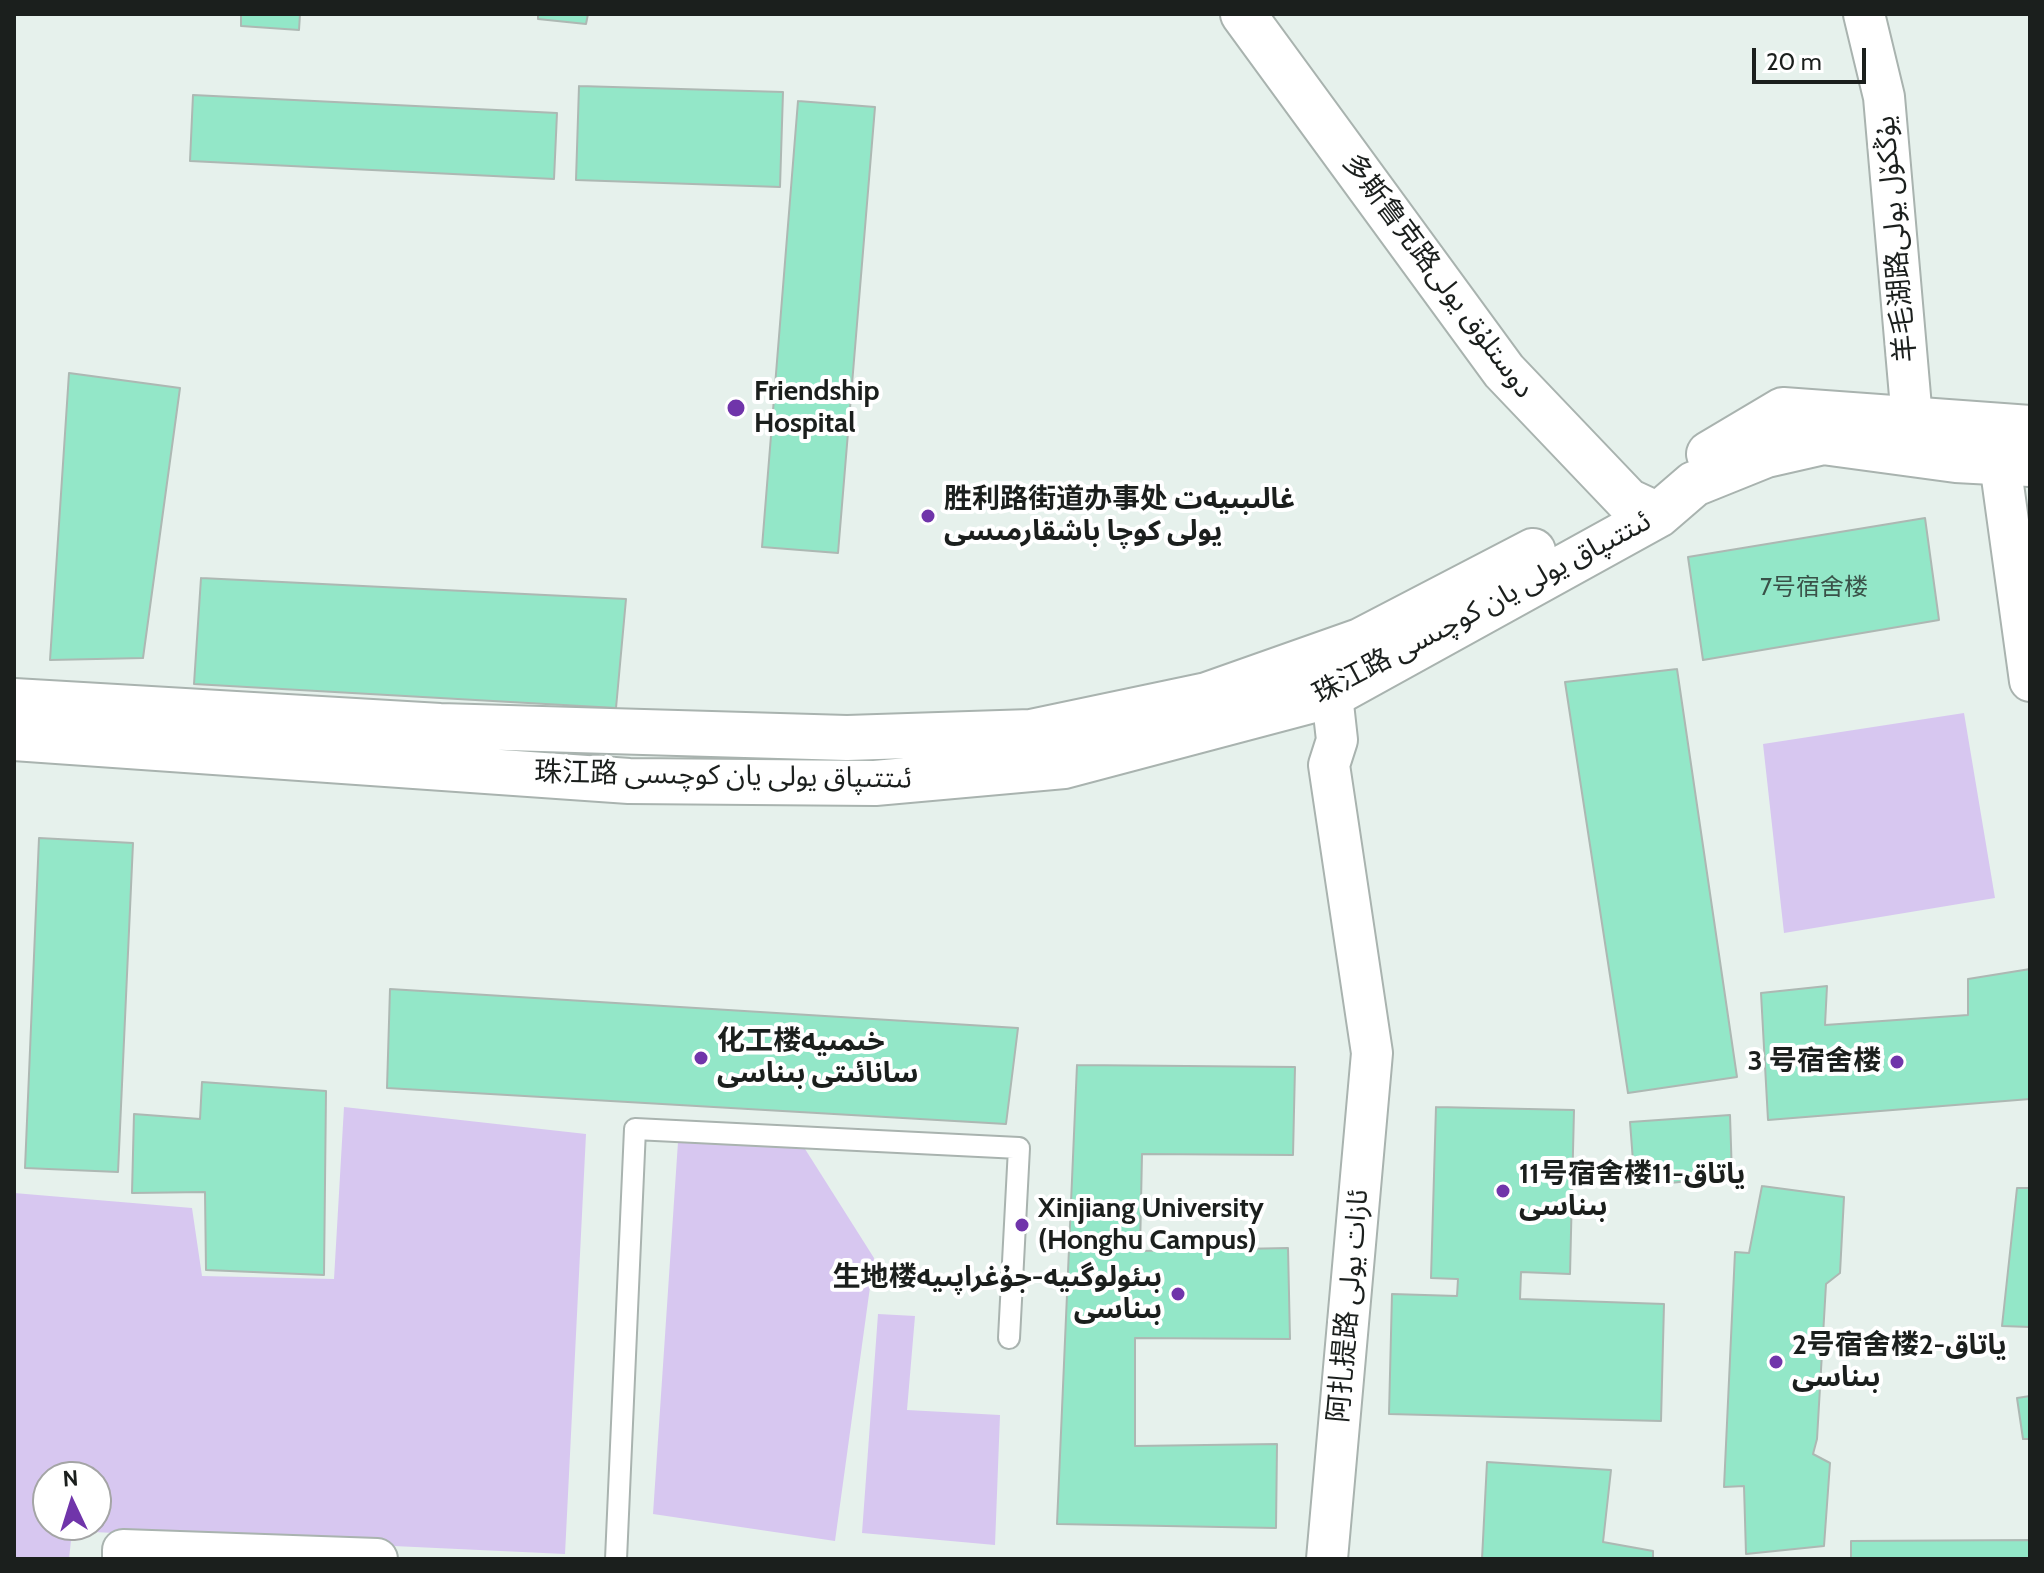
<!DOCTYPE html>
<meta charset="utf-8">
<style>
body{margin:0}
#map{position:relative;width:2044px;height:1573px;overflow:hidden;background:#e6f1ec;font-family:Cabin,sans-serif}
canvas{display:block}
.frame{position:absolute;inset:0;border:16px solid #1b1f1d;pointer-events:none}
.north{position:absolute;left:32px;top:1461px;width:80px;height:80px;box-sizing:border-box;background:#fff;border:2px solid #a4a5a5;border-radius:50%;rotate:356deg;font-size:22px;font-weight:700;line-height:32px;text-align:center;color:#1b1f1d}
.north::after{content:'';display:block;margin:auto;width:28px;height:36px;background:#7035aa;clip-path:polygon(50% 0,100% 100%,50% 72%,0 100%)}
.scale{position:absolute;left:1752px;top:48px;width:114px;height:36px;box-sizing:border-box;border:4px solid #1b1f1d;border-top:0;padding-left:10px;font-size:24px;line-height:28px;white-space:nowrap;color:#1b1f1d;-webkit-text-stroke:6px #fff;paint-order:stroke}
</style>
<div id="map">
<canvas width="2044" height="1573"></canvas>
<div class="frame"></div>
<div class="north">N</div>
<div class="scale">20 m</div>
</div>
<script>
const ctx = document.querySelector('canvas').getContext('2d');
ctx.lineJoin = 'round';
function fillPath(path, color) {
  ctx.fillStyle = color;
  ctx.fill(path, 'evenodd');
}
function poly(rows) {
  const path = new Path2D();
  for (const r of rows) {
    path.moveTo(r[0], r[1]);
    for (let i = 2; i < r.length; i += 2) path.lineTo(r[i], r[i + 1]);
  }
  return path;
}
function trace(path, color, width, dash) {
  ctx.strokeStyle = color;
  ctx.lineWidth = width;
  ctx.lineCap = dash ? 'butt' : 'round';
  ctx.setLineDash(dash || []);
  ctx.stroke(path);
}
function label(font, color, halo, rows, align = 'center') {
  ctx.font = font + ' Cabin,"Noto Sans Arabic","Noto Sans SC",sans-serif';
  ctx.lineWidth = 8;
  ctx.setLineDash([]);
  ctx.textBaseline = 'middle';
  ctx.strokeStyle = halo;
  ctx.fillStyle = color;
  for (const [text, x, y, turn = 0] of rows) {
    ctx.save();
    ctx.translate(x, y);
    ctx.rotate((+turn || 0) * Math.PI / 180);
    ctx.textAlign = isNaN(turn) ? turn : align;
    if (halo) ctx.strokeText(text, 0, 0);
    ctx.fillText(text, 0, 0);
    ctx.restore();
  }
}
fillPath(poly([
 [1964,713,1995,898,1784,933,1763,744],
 [344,1107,586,1134,565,1554,72,1531,69,1559,14,1559,14,1193,192,1208,202,1276,334,1279],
 [48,1477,96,1477,96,1525,48,1525],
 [800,1141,874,1258,835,1541,653,1514,678,1142],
 [878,1314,915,1316,907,1410,1000,1415,995,1545,862,1533]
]), '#d7c7f0');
const building = poly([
 [241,14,300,14,299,30,241,26,241,14],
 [538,14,588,14,586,24,538,19,538,14],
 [579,86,783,92,780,187,576,180,579,86],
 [193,95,557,113,554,179,190,161,193,95],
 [798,101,875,107,838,553,762,547,798,101],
 [69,373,180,388,143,658,50,660,69,373],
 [1925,518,1939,620,1703,660,1688,557,1925,518],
 [201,578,626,599,616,708,194,684,201,578],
 [1677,669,1737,1077,1628,1093,1565,682,1677,669],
 [39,838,133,843,118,1172,25,1168,39,838],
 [2030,969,2030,1099,1768,1120,1761,993,1827,986,1825,1025,1968,1015,1968,979,2030,969],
 [390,989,1018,1028,1006,1124,387,1088,390,989],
 [1077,1065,1295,1067,1293,1155,1142,1154,1140,1251,1288,1248,1290,1339,1135,1338,1135,1446,1277,1444,1276,1528,1057,1524,1077,1065],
 [202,1082,326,1091,324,1275,206,1270,205,1192,132,1193,134,1114,200,1119,202,1082],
 [1436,1107,1574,1110,1570,1274,1521,1272,1520,1299,1664,1304,1661,1421,1389,1414,1392,1294,1457,1296,1458,1279,1431,1278,1436,1107],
 [1730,1115,1732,1176,1635,1187,1630,1122,1730,1115],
 [1762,1186,1844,1197,1840,1273,1826,1284,1817,1439,1813,1454,1830,1463,1824,1546,1746,1554,1744,1486,1724,1487,1735,1252,1749,1253,1762,1186],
 [2017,1188,2030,1188,2030,1327,2002,1326,2017,1188],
 [2030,1396,2030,1439,2023,1439,2017,1398,2030,1396],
 [1487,1462,1611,1470,1603,1542,1653,1551,1653,1559,1482,1559,1487,1462],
 [2030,1540,2030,1559,1851,1559,1851,1541,2030,1540]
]);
fillPath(building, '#93e7c8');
trace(building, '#adb8b3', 2);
const service = poly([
 [616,1559,635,1129,1019,1148,1009,1338]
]);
const minor = poly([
 [1864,14,1884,97,1912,419],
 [2000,463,2030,681],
 [123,1559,123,1550,377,1559],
 [1327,1559,1372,1053,1329,765,1337,740,1331,686]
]);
const tertiary = poly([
 [1243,14,1504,371,1628,501,1658,515],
 [1709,454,1783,410,2030,428],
 [14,701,440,726,847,738,1031,732,1207,695,1360,641,1533,551],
 [14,738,629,781,875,783,1064,766,1332,695,1658,515,1694,484,1766,455,1823,442,1956,460,2030,464]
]);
trace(service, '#a9b3af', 24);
trace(minor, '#a9b3af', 44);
trace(tertiary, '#a9b3af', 48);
trace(service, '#fff', 20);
trace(minor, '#fff', 40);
trace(tertiary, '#fff', 44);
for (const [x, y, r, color] of [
 [736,408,10,"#7035aa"],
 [928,516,8,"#7035aa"],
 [701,1058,8,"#7035aa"],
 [1897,1062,8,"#7035aa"],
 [1503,1191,8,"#7035aa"],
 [1022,1225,8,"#7035aa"],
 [1178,1294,8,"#7035aa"],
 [1776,1362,8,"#7035aa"]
]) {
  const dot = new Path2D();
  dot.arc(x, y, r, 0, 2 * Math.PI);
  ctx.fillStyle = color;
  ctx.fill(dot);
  trace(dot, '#fff', 3);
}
label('24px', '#395148', null, [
 ["7号宿舍楼",1814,588]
]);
label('28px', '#1b1f1d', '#fff', [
 ["羊毛湖路يۇڭكۆل يولى",1896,239,-95],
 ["多斯鲁克路دوستلۇق يولى",1438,276,53],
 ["珠江路 ئىتتىپاق يولى يان كوچىسى",1482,608,-28],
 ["珠江路 ئىتتىپاق يولى يان كوچىسى",723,776,1],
 ["阿扎提路 ئازات يولى",1349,1306,-85]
]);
label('bold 28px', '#1b1f1d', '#fff', [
 ["Friendship",754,392],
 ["Hospital",754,424],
 ["胜利路街道办事处 غالىبىيەت",944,500],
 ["يولى كوچا باشقارمىسى",944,532],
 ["化工楼خىمىيە",717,1042],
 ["سانائىتى بىناسى",717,1074],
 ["3 号宿舍楼",1881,1062,"right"],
 ["11号宿舍楼11-ياتاق",1519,1175],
 ["بىناسى",1519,1207],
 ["Xinjiang University",1038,1209],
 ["(Honghu Campus)",1038,1241],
 ["生地楼بىئولوگىيە-جۇغراپىيە",1162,1278,"right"],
 ["بىناسى",1162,1310,"right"],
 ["2号宿舍楼2-ياتاق",1792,1346],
 ["بىناسى",1792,1378]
], 'left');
</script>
